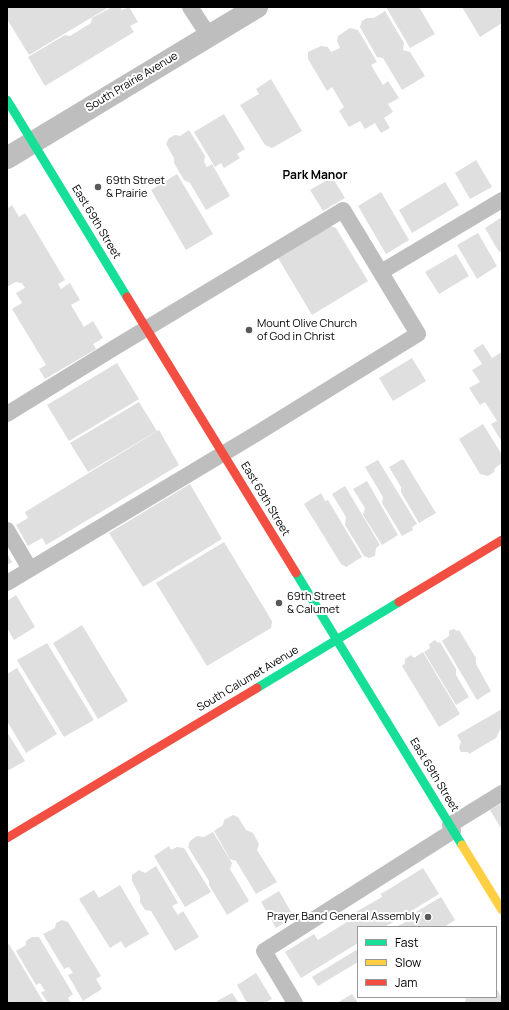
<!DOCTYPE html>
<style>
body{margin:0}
#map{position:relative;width:509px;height:1010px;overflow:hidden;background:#fff;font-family:Manrope,sans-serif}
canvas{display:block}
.frame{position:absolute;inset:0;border:8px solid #000;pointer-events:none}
.legend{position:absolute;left:357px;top:926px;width:140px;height:72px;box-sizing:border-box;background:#fff;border:1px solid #999;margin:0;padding:5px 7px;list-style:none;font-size:12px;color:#000}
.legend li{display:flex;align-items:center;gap:8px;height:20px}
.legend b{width:20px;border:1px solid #999}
</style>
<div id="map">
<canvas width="509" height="1010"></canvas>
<div class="frame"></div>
<ul class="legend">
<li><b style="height:5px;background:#16e098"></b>Fast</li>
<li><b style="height:5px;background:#ffcf43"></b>Slow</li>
<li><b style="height:5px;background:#f24e42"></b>Jam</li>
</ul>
</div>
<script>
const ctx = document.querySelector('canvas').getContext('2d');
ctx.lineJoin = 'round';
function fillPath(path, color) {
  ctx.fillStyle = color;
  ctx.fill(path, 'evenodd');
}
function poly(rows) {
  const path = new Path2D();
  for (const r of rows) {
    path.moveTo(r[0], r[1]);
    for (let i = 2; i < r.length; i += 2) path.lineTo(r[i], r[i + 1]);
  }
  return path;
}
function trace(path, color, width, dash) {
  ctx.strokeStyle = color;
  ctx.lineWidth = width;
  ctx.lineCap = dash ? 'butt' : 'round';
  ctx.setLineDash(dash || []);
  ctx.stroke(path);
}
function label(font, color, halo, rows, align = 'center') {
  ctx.font = font + ' Manrope,sans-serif';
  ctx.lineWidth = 4;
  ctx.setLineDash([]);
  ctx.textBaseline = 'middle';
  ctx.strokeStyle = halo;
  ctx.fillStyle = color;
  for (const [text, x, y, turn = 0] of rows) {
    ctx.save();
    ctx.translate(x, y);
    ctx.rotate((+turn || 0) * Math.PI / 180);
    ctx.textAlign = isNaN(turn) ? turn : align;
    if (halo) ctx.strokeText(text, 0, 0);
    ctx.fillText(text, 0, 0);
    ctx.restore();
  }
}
fillPath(poly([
 [7,7,109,7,29,55,7,19],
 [112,7,120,7,122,10,129,7,138,22,130,26,134,32,45,86,28,57,65,35,70,36,91,23,92,18],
 [386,7,419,7,435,34,410,48],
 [462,7,499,7,502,11,502,23,480,37],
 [385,11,404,43,403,50,410,52,425,76,402,90,383,58,377,57,360,27,362,21,367,18,374,18],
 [350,28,358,30,377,62,371,65,383,85,388,81,399,98,388,104,393,112,384,118,390,128,381,133,375,123,365,129,360,121,349,127,339,111,344,107,332,87,327,91,308,59,308,52,321,46,328,47,331,52,340,48,337,41,338,36],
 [271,79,302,131,272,148,265,145,240,105,259,94,256,89],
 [224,114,245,149,237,154,240,158,224,168,221,163,215,167,194,132],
 [189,130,205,156,204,162,207,167,212,164,230,196,206,210,190,183,184,180,174,163,174,158,166,144,169,138,175,135,180,136],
 [476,160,492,187,470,199,455,173],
 [177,174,213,234,186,250,151,190],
 [332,177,345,198,323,211,310,190],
 [445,182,459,205,412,233,399,210],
 [381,192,409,240,386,254,358,206],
 [12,205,19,217,25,213,65,280,58,284,61,289,70,283,80,300,71,305,84,327,93,321,103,338,93,344,96,349,45,379,39,369,46,365,12,309,22,303,16,293,25,288,22,283,15,282,7,287,7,209],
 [502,217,502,251,499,252,485,228],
 [330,226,336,228,368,281,312,315,278,258],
 [478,233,497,266,477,279,457,245],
 [456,254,469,276,439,294,425,272],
 [483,344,492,358,502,352,502,442,491,424,497,421,485,402,480,405,469,388,480,382,472,370,482,364,473,350],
 [412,358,426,381,393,401,379,378],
 [117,363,139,399,69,441,47,405],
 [139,402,157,431,88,472,70,443],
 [483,424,502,455,502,463,495,468,494,472,488,476,480,474,459,439],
 [159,430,179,465,46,545,42,538,28,546,16,525,28,518,25,512],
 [403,459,436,513,419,523,401,492,401,487,389,467],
 [378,460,417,524,412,527,413,530,402,536,382,503,383,497,365,467],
 [367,481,398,535,382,545,363,515,365,508,353,489],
 [190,484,222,539,143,587,109,533],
 [345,486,380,545,376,548,375,556,369,558,364,556,345,525,346,517,332,494],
 [321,493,325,501,328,500,362,557,346,567,341,564,304,504],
 [224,542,272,621,271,628,207,666,156,583],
 [7,553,12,562,7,565],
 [16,595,35,627,14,640,7,628,7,601],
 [82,625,128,701,98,719,53,643],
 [453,629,458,631,459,630,476,658,476,664,491,691,477,700,442,641,449,636,449,631],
 [435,640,438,643,440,642,456,669,456,675,469,697,456,705,424,652,430,648,429,644],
 [47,643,94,720,64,737,17,660],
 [423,652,460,714,439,727,402,666,405,663,405,659,411,655,414,658],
 [17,668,57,734,26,753,7,721,7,674],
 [502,709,502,728,500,730,496,738,469,754,468,752,461,752,459,748,461,742,457,735],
 [7,732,25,761,7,771],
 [502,803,502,830,490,810],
 [233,815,238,817,246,830,253,833,259,844,257,850,277,882,256,894,236,861,230,859,214,831,223,825,224,820],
 [213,832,232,863,230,869,249,901,227,915,209,885,209,881,188,847,190,841,197,836,204,837],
 [169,846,171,850,177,847,184,848,211,892,185,907,154,856],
 [156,866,178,903,172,906,178,915,183,911,199,937,175,951,151,911,145,910,140,902,140,896,132,881,132,875,139,870,145,873],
 [423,868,439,894,385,927,358,927,358,943,301,978,285,952,314,934,318,940,358,915,356,912,382,897,381,894],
 [120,885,149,934,125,948,121,941,110,948,79,899,94,890,99,898],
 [279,891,294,917,276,928,261,902],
 [441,897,455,920,444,927,396,927,411,919,409,916],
 [62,920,68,922,101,976,96,979,102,989,83,1001,68,975,73,973,69,967,64,969,43,934,55,928,56,923],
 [32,937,39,937,73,994,68,998,71,1003,48,1003,41,992,45,991,40,983,36,985,16,951,26,945,26,941],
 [9,944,44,1003,9,1003,7,999,7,945],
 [358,949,358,962,318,986,312,977],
 [256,973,272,999,265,1003,247,1003,237,985],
 [496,988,502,998,502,1003,465,1003,466,997,496,997],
 [232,993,239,1003,218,1003,217,1001],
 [352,994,358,1003,337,1003]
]), '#dfdfdf');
trace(poly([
 [190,7,209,36],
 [381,272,502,200],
 [7,414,114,348,343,210,418,334,256,434,7,583],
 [7,530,30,569],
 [450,825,502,793],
 [295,1003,264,951,453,831]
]), '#bebebe', 16);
trace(poly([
 [7,158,257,7]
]), '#bebebe', 22);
trace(poly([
 [7,100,127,297],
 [296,573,462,845],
 [257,688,399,602]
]), '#16e098', 9);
trace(poly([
 [462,845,502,910]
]), '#ffcf43', 9);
trace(poly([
 [127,297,296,573],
 [399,602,502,540],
 [7,838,257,688]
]), '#f24e42', 9);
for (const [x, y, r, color] of [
 [98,187,4,"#595959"],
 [249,330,4,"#595959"],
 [279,603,4,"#595959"],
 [428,917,4,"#595959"]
]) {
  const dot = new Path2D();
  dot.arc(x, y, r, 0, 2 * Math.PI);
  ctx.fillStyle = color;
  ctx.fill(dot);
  trace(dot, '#fff', 1.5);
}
label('11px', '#000', '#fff', [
 ["South Prairie Avenue",132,82,-31],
 ["East 69th Street",96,222,59],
 ["East 69th Street",265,499,59],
 ["South Calumet Avenue",248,679,-31],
 ["East 69th Street",434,775,59]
]);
label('11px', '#000', '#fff', [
 ["69th Street",106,181],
 ["& Prairie",106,194],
 ["Mount Olive Church",257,324],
 ["of God in Christ",257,337],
 ["69th Street",287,597],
 ["& Calumet",287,610],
 ["Prayer Band General Assembly",420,917,"right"]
], 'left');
label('bold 12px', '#000', '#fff', [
 ["Park Manor",315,176]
]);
</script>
